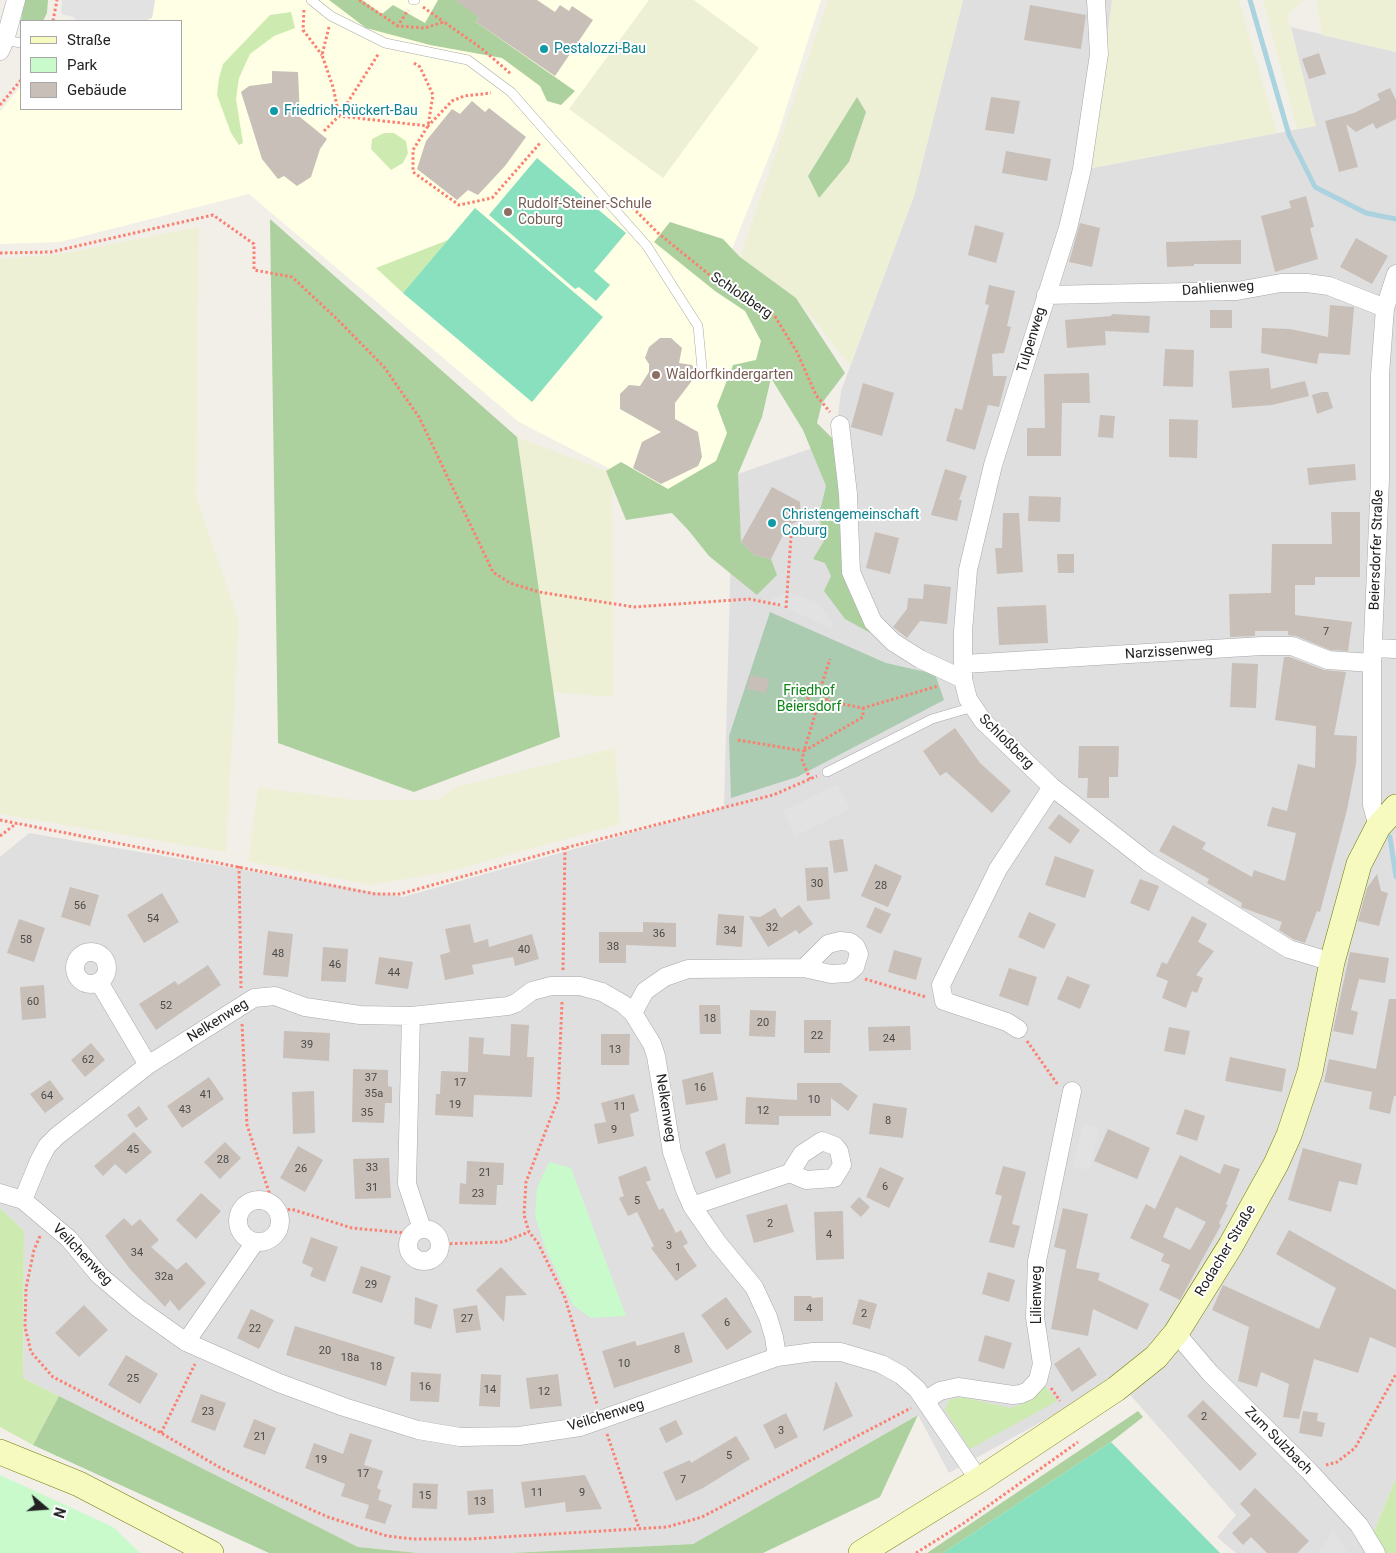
<!DOCTYPE html>
<meta charset="utf-8">
<style>
body{margin:0}
#map{position:relative;width:1396px;height:1553px;overflow:hidden;background:#f2efe9;font-family:Roboto,sans-serif}
canvas{display:block}
.legend{position:absolute;left:20px;top:20px;width:162px;height:90px;box-sizing:border-box;background:#fff;border:1px solid #a7a7a7;margin:0;padding:6px 9px;list-style:none;font-size:15px;color:#222}
.legend li{display:flex;align-items:center;gap:10px;height:25px}
.legend b{width:25px;border:1px solid #a7a7a7}
.north{position:absolute;left:20px;top:1483px;width:50px;height:50px;-webkit-text-stroke:4px #fff;paint-order:stroke;rotate:108deg;font-size:14px;font-weight:700;line-height:20px;text-align:center;color:#222}
.north::after{content:'';display:block;margin:auto;width:18px;height:22px;background:#222;clip-path:polygon(50% 0,100% 100%,50% 72%,0 100%)}
</style>
<div id="map">
<canvas width="1396" height="1553"></canvas>
<ul class="legend">
<li><b style="height:6px;background:#f7fabf"></b>Straße</li>
<li><b style="height:14px;background:#c8facc"></b>Park</li>
<li><b style="height:14px;background:#c7bfb8"></b>Gebäude</li>
</ul>
<div class="north">N</div>
</div>
<script>
const ctx = document.querySelector('canvas').getContext('2d');
ctx.lineJoin = 'round';
function fillPath(path, color) {
  ctx.fillStyle = color;
  ctx.fill(path, 'evenodd');
}
function poly(rows) {
  const path = new Path2D();
  for (const r of rows) {
    if (r.length === 3) {
      path.moveTo(r[0] + r[2], r[1]);
      path.arc(r[0], r[1], r[2], 0, 2 * Math.PI);
      continue;
    }
    path.moveTo(r[0], r[1]);
    for (let i = 2; i < r.length; i += 2) path.lineTo(r[i], r[i + 1]);
  }
  return path;
}
function trace(path, color, width, dash) {
  ctx.strokeStyle = color;
  ctx.lineWidth = width;
  ctx.lineCap = dash ? 'butt' : 'round';
  ctx.setLineDash(dash || []);
  ctx.stroke(path);
}
function label(font, color, halo, rows, align = 'center') {
  ctx.font = font + ' Roboto,sans-serif';
  ctx.lineWidth = 4;
  ctx.setLineDash([]);
  ctx.textBaseline = 'middle';
  ctx.strokeStyle = halo;
  ctx.fillStyle = color;
  for (const [text, x, y, turn = 0] of rows) {
    ctx.save();
    ctx.translate(x, y);
    ctx.rotate((+turn || 0) * Math.PI / 180);
    ctx.textAlign = isNaN(turn) ? turn : align;
    if (halo) ctx.strokeText(text, 0, 0);
    ctx.fillText(text, 0, 0);
    ctx.restore();
  }
}
fillPath(poly([
 [963,0,1112,0,1092,168,1315,126,1291,27,1396,52,1396,834,1389,842,1396,861,1396,1478,1373,1534,1382,1553,1236,1553,1217,1537,1236,1515,1117,1380,949,1473,918,1415,693,1544,511,1553,418,1553,358,1547,23,1378,24,1231,0,1208,0,857,29,833,403,897,724,807,731,550,738,474,835,440,841,391,914,196]
]), '#e0dfdf');
fillPath(poly([
 [1396,834,1396,861,1388,842]
]), '#f2dad9');
fillPath(poly([
 [155,0,821,0,777,137,715,291,745,311,761,341,748,390,698,514,519,422,249,194,60,242,0,244,0,112,21,86,21,109,181,109,181,21,144,21,152,18]
]), '#ffffe5');
fillPath(poly([
 [649,0,694,0,759,48,663,178,569,109],
 [828,0,963,0,914,196,850,365,796,298,740,257],
 [1112,0,1239,0,1277,133,1092,168],
 [1263,0,1305,0,1287,15,1316,126,1297,129],
 [1316,0,1396,0,1396,52,1322,35],
 [199,227,196,496,239,621,226,852,0,814,0,259,67,253],
 [517,437,606,471,612,487,613,697,553,692],
 [615,748,620,824,447,872,370,885,248,861,258,787,354,800,438,800,456,787]
]), '#eef0d5');
fillPath(poly([
 [291,12,295,28,274,36,250,54,239,78,236,99,243,143,239,145,231,133,217,95,219,78,223,64,270,15],
 [384,133,394,133,406,141,408,153,403,163,391,170,371,149,372,139],
 [448,240,403,293,376,268],
 [0,1208,24,1231,23,1378,59,1396,33,1445,0,1427],
 [1044,1385,1057,1401,970,1449,945,1410,949,1400,962,1397,1010,1408,1025,1403],
 [1396,1478,1396,1553,1382,1553,1373,1534]
]), '#cdebb0');
fillPath(poly([
 [24,0,48,0,47,13,43,21,21,21],
 [329,0,362,0,382,14,393,5,425,23,438,0,455,0,460,3,462,0,489,0,476,22,575,91,561,105,547,101,540,86,502,58,430,45,366,28],
 [857,97,866,112,849,162,819,198,808,176],
 [270,219,517,437,560,737,414,792,278,743],
 [670,222,723,239,740,257,796,298,845,373,822,403,817,423,835,441,843,561,874,635,845,619,824,591,831,576,825,563,813,559,824,541,819,515,826,486,803,430,771,378,762,417,738,474,741,542,754,555,771,559,777,575,757,595,709,556,689,531,672,513,626,520,606,471,621,462,668,489,716,461,727,433,717,406,733,365,756,360,761,341,745,311,715,291,654,242],
 [59,1396,358,1547,418,1553,269,1553,33,1445],
 [1138,1411,1143,1417,1111,1442,943,1553,927,1553],
 [918,1415,880,1497,763,1553,511,1553,693,1544]
]), '#add19e');
fillPath(poly([
 [770,612,886,663,935,674,944,700,797,777,731,798,729,736]
]), '#aacbaf');
fillPath(poly([
 [549,1162,571,1168,626,1316,591,1318,573,1305,545,1247,535,1216,537,1188],
 [0,1475,113,1527,140,1553,0,1553]
]), '#c8facc');
fillPath(poly([
 [537,158,626,233,594,271,610,285,596,301,579,287,575,289,489,215],
 [475,208,603,317,532,402,403,293],
 [1111,1442,1220,1553,943,1553]
]), '#88e0be');
fillPath(poly([
 [62,0,155,0,152,18,144,21,77,21,73,17,61,14],
 [787,592,818,603,832,622,832,629,780,605,765,602],
 [838,784,850,809,795,836,783,811],
 [1083,1124,1099,1127,1090,1170,1073,1167],
 [1333,1531,1348,1553,1318,1553]
]), '#e2e2e2');
trace(poly([
 [1250,0,1289,135,1315,187,1366,213,1396,219],
 [1390,837,1396,877]
]), '#aad3df', 5);
fillPath(poly([
 [455,0,537,0,555,12,560,5,569,11,572,6,593,20,555,76,476,22,479,17],
 [1030,5,1086,15,1081,49,1024,40],
 [1319,53,1326,74,1309,79,1302,59],
 [272,71,298,72,300,117,327,139,320,149,311,177,297,186,284,176,278,179,262,159,241,92,249,86,272,83],
 [1390,88,1396,100,1396,119,1376,129,1373,123,1356,132,1346,124,1358,167,1339,172,1325,121,1354,113,1380,100,1377,94],
 [991,97,1020,101,1014,134,985,130],
 [472,101,485,112,489,108,526,137,505,166,478,195,468,190,457,200,417,169,426,141,452,109,460,114],
 [1006,151,1051,159,1047,181,1002,173],
 [1306,196,1314,227,1310,228,1318,259,1275,272,1261,216,1291,208,1289,201],
 [1080,223,1100,228,1092,267,1069,262],
 [975,225,1004,233,996,263,968,255],
 [1356,238,1388,256,1372,284,1340,267],
 [1241,240,1241,264,1194,264,1194,266,1167,267,1166,242],
 [989,285,1015,291,1007,326,1011,327,1004,353,992,354,993,376,1007,376,999,407,988,405,975,450,946,441,955,408,962,410,989,305,985,304],
 [1330,305,1354,307,1350,355,1319,353,1317,364,1261,353,1262,328,1290,329,1328,337],
 [1210,310,1232,310,1232,328,1210,328],
 [1112,314,1150,316,1149,333,1105,331,1106,345,1067,348,1065,320,1111,316],
 [660,338,671,338,682,348,679,363,692,365,695,370,694,378,675,403,675,419,698,432,702,457,698,466,661,484,633,468,642,442,661,432,620,409,620,394,629,385,640,386,649,372,649,364,645,358,649,347],
 [1165,349,1194,350,1193,387,1163,386],
 [1269,368,1271,389,1305,381,1309,396,1272,405,1232,408,1229,371],
 [1089,373,1090,403,1062,403,1061,456,1027,456,1027,428,1045,428,1044,374],
 [863,383,894,393,882,436,851,427],
 [1322,392,1328,392,1333,408,1317,414,1312,395],
 [1100,415,1115,416,1113,438,1098,437],
 [1169,419,1198,420,1197,458,1169,457],
 [1355,464,1356,480,1309,485,1307,468],
 [945,469,967,476,959,500,962,500,957,521,931,515],
 [772,487,800,502,801,520,788,525,771,559,754,555,741,542],
 [1029,496,1061,497,1060,522,1028,521],
 [1331,512,1360,512,1360,577,1315,577,1315,585,1295,585,1295,615,1352,622,1348,651,1330,650,1296,636,1288,635,1288,631,1255,631,1255,636,1230,637,1229,594,1271,593,1272,544,1332,544],
 [1003,513,1019,513,1023,572,997,574,995,548,1002,548],
 [875,532,899,538,890,574,866,568],
 [1057,554,1074,554,1074,573,1058,573],
 [924,584,951,587,947,624,920,621,907,638,893,627,907,609,908,598,923,599],
 [1046,605,1048,643,999,645,997,607],
 [1284,657,1290,657,1324,670,1346,672,1334,735,1357,736,1356,764,1347,810,1320,912,1317,911,1305,943,1293,939,1279,930,1282,922,1243,908,1241,907,1242,903,1207,883,1209,879,1159,851,1173,825,1206,843,1202,849,1252,877,1254,870,1285,881,1296,833,1267,826,1272,807,1287,811,1298,764,1315,768,1316,726,1275,720],
 [1232,663,1258,664,1256,708,1230,707],
 [750,675,769,679,766,693,747,689],
 [955,728,980,763,1011,791,992,813,946,772,940,776,923,751],
 [1079,746,1119,746,1118,777,1109,777,1109,798,1087,798,1088,778,1078,778],
 [1059,814,1080,830,1070,844,1048,828],
 [843,839,848,871,834,873,829,841],
 [1055,856,1094,870,1085,898,1045,885],
 [875,864,902,876,888,907,861,896],
 [828,867,830,899,807,901,805,868],
 [1377,874,1381,891,1388,893,1379,926,1358,921,1367,888],
 [1140,879,1159,886,1149,911,1130,903],
 [70,887,99,895,90,926,61,917],
 [162,893,179,922,144,943,127,915],
 [799,905,813,924,799,934,796,930,768,947,749,916,760,917,775,908,781,918],
 [875,907,891,914,881,934,866,927],
 [1029,912,1056,924,1044,949,1018,937],
 [718,914,744,916,742,947,716,945],
 [1192,916,1207,924,1198,942,1214,951,1196,975,1203,978,1197,993,1192,991,1186,1008,1162,998,1168,981,1156,976,1162,962,1167,964],
 [19,919,45,928,34,962,7,953],
 [643,922,676,923,676,947,626,945,626,963,599,963,599,932,643,932],
 [470,924,474,943,488,939,489,947,532,934,539,959,515,966,513,957,472,965,474,974,445,980,440,955,450,952,445,929],
 [268,931,293,934,288,977,263,975],
 [323,947,348,949,346,982,321,981],
 [894,950,922,958,916,980,888,972],
 [1350,952,1389,958,1385,983,1359,979,1351,1010,1358,1012,1353,1035,1333,1031],
 [379,957,413,962,408,989,375,984],
 [208,965,221,985,156,1030,139,1004,175,981,178,985],
 [1009,968,1037,977,1028,1006,999,996],
 [1067,976,1090,985,1080,1009,1057,999],
 [44,985,46,1018,22,1020,20,987],
 [1389,999,1396,999,1396,1096,1394,1096,1390,1114,1369,1109,1372,1092,1324,1082,1329,1059,1376,1069],
 [699,1005,720,1005,721,1034,700,1034],
 [750,1010,776,1011,775,1037,749,1036],
 [804,1020,831,1020,830,1053,804,1053],
 [511,1024,529,1025,527,1057,534,1057,532,1097,474,1095,473,1117,435,1115,436,1094,440,1094,441,1071,468,1072,469,1037,484,1038,483,1054,510,1056],
 [910,1026,911,1050,869,1051,868,1027],
 [1169,1027,1190,1031,1185,1055,1164,1051],
 [284,1031,330,1033,329,1061,283,1058],
 [601,1034,630,1034,629,1065,601,1065],
 [91,1043,105,1060,85,1077,71,1060],
 [1230,1057,1286,1069,1282,1092,1225,1081],
 [353,1069,388,1070,388,1086,392,1087,392,1103,385,1103,384,1123,352,1122],
 [713,1072,718,1100,686,1105,682,1080],
 [209,1077,224,1099,182,1128,167,1106],
 [50,1080,64,1099,45,1113,30,1094],
 [797,1083,841,1083,858,1096,848,1111,831,1098,831,1116,779,1116,779,1125,745,1124,746,1097,797,1100],
 [314,1091,315,1133,293,1134,292,1092],
 [634,1094,639,1111,630,1114,634,1136,598,1144,594,1124,606,1122,601,1103],
 [873,1103,907,1108,903,1138,869,1134],
 [139,1106,148,1119,136,1128,127,1115],
 [1185,1109,1205,1116,1197,1141,1176,1134],
 [1108,1129,1150,1148,1137,1179,1094,1161],
 [134,1132,152,1152,126,1174,115,1164,103,1176,94,1166],
 [225,1142,241,1158,220,1179,204,1162],
 [725,1143,731,1173,716,1179,705,1152],
 [298,1146,323,1160,305,1192,280,1178],
 [1303,1148,1362,1164,1357,1185,1339,1181,1331,1212,1288,1200],
 [1180,1155,1220,1174,1224,1164,1240,1169,1226,1204,1228,1205,1219,1223,1221,1225,1180,1300,1159,1290,1170,1265,1161,1261,1164,1254,1130,1238,1146,1204,1155,1209],
 [1176,1207,1206,1222,1190,1250,1163,1237],
 [389,1158,391,1198,355,1199,353,1159],
 [467,1161,504,1163,503,1185,497,1185,496,1205,459,1204,460,1183,466,1184],
 [646,1166,651,1180,646,1182,659,1210,663,1208,676,1233,681,1230,688,1243,683,1246,697,1266,676,1281,651,1248,654,1246,637,1212,628,1216,619,1198,624,1196,618,1177],
 [1003,1166,1026,1172,1012,1224,1020,1226,1014,1248,989,1242,1002,1196,995,1194],
 [880,1167,904,1178,889,1208,866,1197],
 [201,1193,221,1211,196,1239,176,1220],
 [859,1197,870,1207,861,1217,850,1207],
 [787,1204,794,1232,754,1243,746,1215],
 [1063,1208,1088,1214,1076,1268,1100,1273,1098,1280,1149,1304,1137,1330,1093,1309,1088,1336,1051,1329,1066,1250,1054,1247],
 [843,1211,844,1259,816,1260,814,1212],
 [124,1218,132,1226,140,1219,159,1240,151,1247,177,1270,186,1262,206,1283,179,1311,170,1300,165,1307,130,1269,105,1236],
 [1289,1230,1396,1290,1396,1348,1370,1337,1358,1373,1314,1359,1299,1419,1283,1417,1289,1384,1261,1372,1257,1387,1238,1381,1249,1327,1212,1310,1223,1285,1319,1329,1336,1288,1276,1254],
 [311,1237,338,1247,325,1282,310,1276,313,1268,302,1263],
 [361,1266,391,1276,382,1303,352,1293],
 [501,1267,527,1295,506,1296,504,1322,476,1290],
 [988,1272,1015,1280,1009,1302,982,1294],
 [794,1296,811,1296,812,1298,823,1297,823,1321,794,1321],
 [415,1297,438,1305,431,1329,414,1324],
 [726,1297,752,1332,727,1350,701,1315],
 [859,1299,877,1304,870,1329,852,1324],
 [84,1305,108,1330,79,1357,55,1333],
 [477,1305,481,1330,456,1333,453,1309],
 [251,1309,274,1320,259,1349,237,1338],
 [295,1326,395,1357,386,1386,286,1355],
 [684,1332,693,1362,614,1388,602,1351,635,1341,637,1346],
 [985,1335,1012,1343,1004,1369,978,1361],
 [1079,1347,1097,1375,1072,1392,1054,1364],
 [126,1355,158,1374,140,1404,108,1385],
 [411,1372,441,1374,439,1402,410,1401],
 [481,1374,501,1375,500,1407,479,1406],
 [558,1374,562,1406,530,1409,526,1378],
 [836,1381,853,1416,823,1431],
 [201,1394,226,1403,215,1431,191,1422],
 [1203,1400,1257,1454,1240,1471,1187,1416],
 [1303,1411,1318,1413,1317,1421,1325,1423,1322,1437,1299,1433],
 [786,1413,798,1437,775,1449,763,1425],
 [254,1419,276,1428,265,1455,243,1447],
 [676,1420,683,1434,666,1443,659,1428],
 [350,1433,372,1440,364,1465,383,1471,377,1488,381,1490,378,1500,392,1505,385,1524,365,1518,369,1505,341,1496,345,1484,305,1468,314,1443,343,1454],
 [736,1436,750,1459,703,1488,676,1501,663,1472,690,1460,691,1463],
 [585,1475,602,1509,566,1512,565,1502,525,1508,521,1482],
 [413,1483,438,1484,437,1509,412,1508],
 [1255,1488,1309,1541,1297,1553,1267,1553,1251,1537,1243,1545,1232,1533,1251,1515,1240,1504],
 [493,1489,494,1513,468,1515,467,1491]
]), '#c7bfb8');
const lane = poly([
 [311,0,331,16,385,43,468,60,511,92,647,246,698,326,702,368],
 [413,0,415,0],
 [5,40,21,43],
 [827,772,932,719,973,707]
]);
const street = poly([
 [0,51,5,40,16,0],
 [1046,295,1237,291,1281,283,1307,283,1329,286,1385,308],
 [840,425,848,494,851,572,873,622,893,642,920,659,963,679,968,699,983,721,1052,787,1148,862,1289,949,1332,962],
 [1374,648,1396,649],
 [964,664,1262,646,1292,646,1328,660,1372,663],
 [963,679,963,631,968,570,993,465,1068,228,1082,169,1099,54,1096,0],
 [1378,827,1372,805,1372,663,1380,479,1380,375,1385,308,1396,274],
 [91,968,16],
 [99,982,148,1065],
 [633,1013,645,991,665,977,688,969,804,968,831,974,848,973,855,967,859,954,856,947,850,942,840,941,828,944,804,968],
 [411,1016,407,1184,422,1229],
 [1018,1029,1007,1022,944,1001,941,985,998,869,1052,787],
 [0,1193,23,1200,69,1239,99,1275,138,1308,186,1342,279,1383,344,1407,418,1430,460,1437,519,1436,580,1427,777,1357,813,1352,841,1352,881,1364,901,1375,917,1389,979,1480],
 [23,1200,39,1161,47,1146,57,1136,148,1065,254,998,275,996,305,1007,360,1015,411,1016,508,1006,516,1003,532,991,551,986,580,986,602,992,623,1004,633,1013,652,1044,656,1056,672,1152,685,1190,692,1206,717,1242,754,1287,768,1317,774,1337,777,1357],
 [259,1221,21],
 [692,1206,790,1173,806,1180,834,1178,842,1165,839,1151,835,1146,822,1141,802,1154,790,1173],
 [424,1245,16],
 [1176,1333,1210,1373,1309,1471,1359,1525,1376,1553],
 [186,1342,255,1242],
 [926,1400,940,1391,958,1387,1013,1395,1021,1394,1028,1391,1038,1380,1042,1364,1035,1317,1037,1261,1072,1091]
]);
const secondary = poly([
 [0,1452,79,1484,211,1553],
 [861,1553,979,1480,1116,1389,1156,1357,1176,1333,1231,1245,1276,1164,1289,1135,1310,1072,1332,962,1359,864,1378,827,1396,807]
]);
trace(lane, '#a9a9a9', 10);
trace(street, '#a9a9a9', 19);
trace(secondary, '#707d05', 26);
trace(poly([
 [359,0,398,26,425,28,444,22,481,48,511,74],
 [423,7,444,22],
 [304,10,303,30,322,55],
 [53,21,57,0],
 [329,27,322,55,333,87,339,115],
 [397,27,408,10],
 [414,63,420,67,433,95,428,126,413,150,413,172,459,205,492,198,541,142],
 [0,105,21,80],
 [339,116,379,53],
 [324,131,339,116,428,126,452,101,464,96,491,93],
 [629,204,658,233,717,281,774,315,797,352,816,395,830,412],
 [0,253,51,252,213,215,254,244,254,270,292,277,338,320,384,367,419,417,493,572,510,583,539,592,634,607,749,599,780,605],
 [786,608,792,523],
 [819,693,830,659],
 [826,701,825,711,806,704,811,691,828,695,826,701,863,708,938,686],
 [817,708,804,751,863,717,863,708],
 [738,740,804,751,802,760,810,779],
 [0,820,375,894,400,894,565,848,773,795,817,776],
 [0,836,17,823],
 [239,866,241,988],
 [563,970,565,848],
 [865,979,926,997],
 [562,1002,558,1099,526,1182,524,1215,529,1232,538,1243,565,1298,597,1404],
 [242,1024,247,1125,269,1192,267,1201],
 [1027,1041,1058,1085],
 [278,1212,291,1209,352,1228,406,1233],
 [40,1236,34,1250,26,1288,25,1327,31,1352,53,1377,161,1433,219,1467,274,1493,328,1517,387,1536,413,1539,470,1539,667,1527,702,1517,911,1408],
 [440,1244,503,1242,529,1232],
 [1051,1388,1060,1401],
 [161,1433,195,1364],
 [607,1434,639,1528],
 [1326,1465,1337,1462,1355,1448,1396,1374],
 [916,1553,964,1523,1078,1442]
]), '#fa8072', 3, [2.5, 2.5]);
trace(lane, '#fff', 9);
trace(street, '#fff', 18);
trace(secondary, '#f7fabf', 25);
for (const [x, y, r, color] of [
 [544,49,5,"#0f9aa8"],
 [274,111,5,"#0f9aa8"],
 [508,212,5,"#8d6e63"],
 [656,375,5,"#8d6e63"],
 [772,523,5,"#0f9aa8"]
]) {
  const dot = new Path2D();
  dot.arc(x, y, r, 0, 2 * Math.PI);
  ctx.fillStyle = color;
  ctx.fill(dot);
  trace(dot, '#fff', 2);
}
label('11px', '#4b4948', null, [
 ["7",1326,632],
 ["30",817,884],
 ["28",881,886],
 ["56",80,906],
 ["54",153,919],
 ["32",772,928],
 ["34",730,931],
 ["36",659,934],
 ["58",26,940],
 ["38",613,947],
 ["40",524,950],
 ["48",278,954],
 ["46",335,965],
 ["44",394,973],
 ["60",33,1002],
 ["52",166,1006],
 ["18",710,1019],
 ["20",763,1023],
 ["22",817,1036],
 ["24",889,1039],
 ["39",307,1045],
 ["13",615,1050],
 ["62",88,1060],
 ["37",371,1078],
 ["17",460,1083],
 ["16",700,1088],
 ["35a",374,1094],
 ["41",206,1095],
 ["64",47,1096],
 ["10",814,1100],
 ["19",455,1105],
 ["11",620,1107],
 ["43",185,1110],
 ["12",763,1111],
 ["35",367,1113],
 ["8",888,1121],
 ["9",614,1130],
 ["45",133,1150],
 ["28",223,1160],
 ["33",372,1168],
 ["26",301,1169],
 ["21",485,1173],
 ["6",885,1187],
 ["31",372,1188],
 ["23",478,1194],
 ["5",637,1201],
 ["2",770,1224],
 ["4",829,1235],
 ["3",669,1246],
 ["34",137,1253],
 ["1",678,1268],
 ["32a",164,1277],
 ["29",371,1285],
 ["4",809,1309],
 ["2",864,1314],
 ["27",467,1319],
 ["6",727,1323],
 ["22",255,1329],
 ["8",677,1350],
 ["20",325,1351],
 ["18a",350,1358],
 ["10",624,1364],
 ["18",376,1367],
 ["25",133,1379],
 ["16",425,1387],
 ["14",490,1390],
 ["12",544,1392],
 ["23",208,1412],
 ["2",1204,1417],
 ["3",781,1431],
 ["21",260,1437],
 ["5",729,1456],
 ["19",321,1460],
 ["17",363,1474],
 ["7",683,1480],
 ["11",537,1493],
 ["9",582,1493],
 ["15",425,1496],
 ["13",480,1502]
]);
label('14px', '#0d838f', '#fff', [
 ["Pestalozzi-Bau",554,49],
 ["Friedrich-Rückert-Bau",284,111],
 ["Christengemeinschaft",782,515],
 ["Coburg",782,531]
], 'left');
label('14px', '#785e54', '#fff', [
 ["Rudolf-Steiner-Schule",518,204],
 ["Coburg",518,220],
 ["Waldorfkindergarten",666,375]
], 'left');
label('14px', '#222', '#fff', [
 ["Dahlienweg",1218,289,-4],
 ["Schloßberg",741,296,34],
 ["Tulpenweg",1032,340,-73],
 ["Beiersdorfer Straße",1377,550,-88],
 ["Narzissenweg",1169,652,-4],
 ["Schloßberg",1006,742,45],
 ["Nelkenweg",218,1021,-32],
 ["Nelkenweg",665,1108,81],
 ["Rodacher Straße",1226,1251,-59],
 ["Veilchenweg",82,1255,46],
 ["Lilienweg",1037,1295,-90],
 ["Veilchenweg",606,1416,-17],
 ["Zum Sulzbach",1278,1441,45]
]);
label('14px', '#0c8416', '#fff', [
 ["Friedhof",809,691],
 ["Beiersdorf",809,707]
]);
</script>
